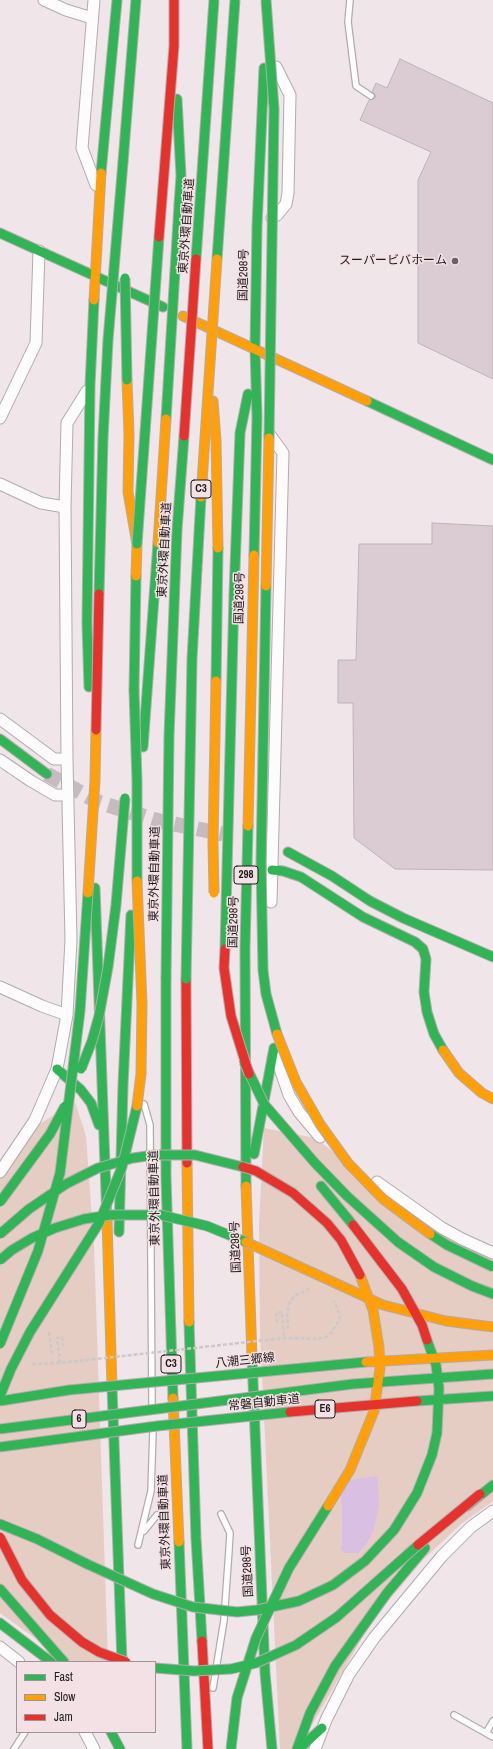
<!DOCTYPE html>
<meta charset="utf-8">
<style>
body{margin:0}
#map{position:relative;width:493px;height:1749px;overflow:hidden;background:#f0e5e8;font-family:"Archivo Narrow",sans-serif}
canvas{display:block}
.legend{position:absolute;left:16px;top:1661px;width:140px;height:72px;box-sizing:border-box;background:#f4e1e5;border:1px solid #9f9194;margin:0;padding:5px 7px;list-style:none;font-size:12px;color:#201a1b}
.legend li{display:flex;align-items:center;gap:8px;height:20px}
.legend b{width:20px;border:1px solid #9f9194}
</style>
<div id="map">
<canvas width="493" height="1749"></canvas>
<ul class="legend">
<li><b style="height:5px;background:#30b455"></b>Fast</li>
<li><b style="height:5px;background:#ff9f0a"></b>Slow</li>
<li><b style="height:5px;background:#e5322d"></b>Jam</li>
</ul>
</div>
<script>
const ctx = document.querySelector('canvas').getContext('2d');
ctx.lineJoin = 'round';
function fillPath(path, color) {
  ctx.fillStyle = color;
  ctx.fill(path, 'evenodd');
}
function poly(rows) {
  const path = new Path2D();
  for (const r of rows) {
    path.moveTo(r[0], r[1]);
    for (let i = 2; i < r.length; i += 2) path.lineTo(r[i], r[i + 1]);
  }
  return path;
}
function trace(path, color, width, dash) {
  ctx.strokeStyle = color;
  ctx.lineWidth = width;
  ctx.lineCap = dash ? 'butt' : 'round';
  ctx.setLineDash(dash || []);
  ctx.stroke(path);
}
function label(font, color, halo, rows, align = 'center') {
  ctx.font = font + ' "Archivo Narrow","Noto Sans JP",sans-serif';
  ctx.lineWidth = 3;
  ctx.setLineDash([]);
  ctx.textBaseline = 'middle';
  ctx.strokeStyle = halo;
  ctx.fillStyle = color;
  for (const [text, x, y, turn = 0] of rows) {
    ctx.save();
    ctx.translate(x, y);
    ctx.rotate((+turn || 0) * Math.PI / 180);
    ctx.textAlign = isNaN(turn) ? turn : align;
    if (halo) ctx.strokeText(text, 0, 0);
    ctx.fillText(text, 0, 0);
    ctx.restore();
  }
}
fillPath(poly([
 [75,1102,86,1136,94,1246,108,1662,68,1662,0,1613,0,1178,38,1125],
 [264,1128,315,1138,416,1215,493,1254,493,1501,461,1524,424,1559,373,1619,298,1749,280,1749,260,1333,259,1223],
 [340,1493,374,1530,368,1542,359,1553,341,1549,342,1514]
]), '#e6cdc3');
fillPath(poly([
 [378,1476,379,1505,374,1530,368,1542,359,1553,345,1553,341,1550,342,1514,340,1493,348,1480]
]), '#d9c0e2');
const building = poly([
 [400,59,493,103,493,379,418,343,418,180,431,152,360,120,369,100,375,98,375,94,372,92,376,83,387,88,400,59],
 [432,523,493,526,493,870,395,869,354,838,353,703,338,703,338,660,356,660,359,544,432,544,432,523]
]);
fillPath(building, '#dbccd4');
trace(building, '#bcb4b7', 1);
trace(poly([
 [47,774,98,802,159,821,223,834]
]), '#c6bcbf', 15, [15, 8]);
const lane = poly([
 [350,0,348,22,356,86,371,96],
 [144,1104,150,1125,152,1406],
 [144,1531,157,1515],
 [138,1545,151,1491,153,1431],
 [213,1688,224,1620,229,1550,230,1533,221,1514],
 [454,1715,493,1737],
 [486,1733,493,1721],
 [14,1749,25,1732]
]);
const street = poly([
 [44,0,66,10,92,18],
 [94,0,82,148,96,185],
 [272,218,277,215,286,204,288,193,290,95,276,67],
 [0,418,36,343,39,251],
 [270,435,283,453,271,902],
 [0,484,41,503,65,507],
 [0,719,54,759,67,759],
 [0,760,31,781,55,795,68,795],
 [0,987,42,1006,67,1015],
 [276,1057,289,1095,299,1112,320,1137],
 [0,1172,35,1120,57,1069,67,1015,71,940,67,759,65,507,67,423,87,391],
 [377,1182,442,1228,462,1239,493,1253],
 [0,1647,19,1662],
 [85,1732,94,1749],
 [315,1749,326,1720,349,1674,374,1638,442,1556,471,1527,493,1511]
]);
const fast = poly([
 [177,99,181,176,179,205],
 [123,162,136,0],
 [101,173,117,0],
 [0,233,163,307],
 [367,401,493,460],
 [254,555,257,417,255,348,257,226,264,68],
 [234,595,240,433,248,394],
 [216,681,218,548],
 [89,687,87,623,90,386,94,300],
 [134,690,136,576],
 [0,739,47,774],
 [143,747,158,543],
 [288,852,332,876,370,901,403,918,493,957],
 [272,870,283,871,301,877,363,917,415,942,423,949,426,959,424,992,427,1012,434,1034,443,1050],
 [95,888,107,1220],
 [166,978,166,1177,173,1398],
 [57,1069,81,1090,91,1103,99,1125],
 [264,1104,315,1163,347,1196,398,1242,434,1267,472,1286,493,1294],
 [254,1154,274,1048],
 [246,1186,245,948,248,826],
 [321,1186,353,1225],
 [119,1232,123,1085,131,915],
 [189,1322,196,1538,202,1641],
 [252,1357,265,1673,272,1749],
 [112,1387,122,1662],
 [467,1506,493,1485],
 [0,1524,37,1539,87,1564],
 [179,1542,187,1749],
 [0,1589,64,1662],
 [0,1623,51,1662],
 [111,1732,120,1749],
 [297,1749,310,1713,335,1666,387,1593,425,1548],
 [299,1749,322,1728]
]);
const slow = poly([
 [94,300,101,173],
 [183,316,367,401],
 [127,380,129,434,128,492,137,544,136,576],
 [213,401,216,440,218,548],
 [248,826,254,555],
 [443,1050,459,1073,482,1093,493,1099],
 [187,1163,189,1322],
 [246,1186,252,1357],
 [107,1220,112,1387],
 [173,1398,179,1542]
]);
const jam = poly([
 [186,979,187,1163],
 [202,1641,208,1749]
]);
trace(lane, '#b3abad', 8);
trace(street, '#b3abad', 13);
trace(fast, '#b3abad', 11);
trace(slow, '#b3abad', 11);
trace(jam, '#b3abad', 11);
trace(poly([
 [277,1323,276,1313,282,1312,284,1338],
 [60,1363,57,1338,62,1337,63,1346]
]), '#ccc9ca', 2.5, [4, 2]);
trace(lane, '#fdfbfc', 5.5);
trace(street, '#fdfbfc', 11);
trace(fast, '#30b455', 9);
trace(slow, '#ff9f0a', 9);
trace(jam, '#e5322d', 9);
const fastBridge = poly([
 [266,0,274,109,269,438],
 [196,259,214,0],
 [217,259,235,0],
 [125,278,127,380],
 [166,419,179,205],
 [137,544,159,237],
 [266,586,261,862,263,970,266,994,277,1034],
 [99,594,103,438,108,340,123,162],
 [134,690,137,781,137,881],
 [225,949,234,595],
 [166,978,169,736,177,530,184,436],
 [186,979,192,659,201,497],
 [244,1062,264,1104],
 [81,1069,92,1041,99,1016,108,967,116,905,125,798],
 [0,1202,50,1134,65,1106],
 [0,1234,29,1209,66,1184,98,1168,133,1158,154,1155,195,1155,243,1167],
 [430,1234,447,1245,493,1267],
 [0,1260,12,1250,32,1238,55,1228,84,1219,110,1215,161,1215,207,1226,246,1242],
 [0,1344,38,1251,60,1173,80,1011,88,893],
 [0,1396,11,1369,30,1332,99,1223,122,1167,137,1106],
 [0,1401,69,1390,366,1362],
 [417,1401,493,1396],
 [0,1429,353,1384,493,1374],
 [0,1447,157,1426,290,1412],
 [87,1564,153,1594,193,1607,237,1612,257,1610,299,1601,333,1585,365,1561,394,1530,417,1493,432,1455,437,1433,439,1388,436,1365,427,1340],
 [155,1668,194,1671,231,1669,256,1663,296,1645,337,1617,418,1545],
 [231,1749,237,1698,256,1638,289,1568,328,1506]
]);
const slowBridge = poly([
 [201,497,217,259],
 [158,543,166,419],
 [266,586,269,438],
 [88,893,95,780,96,730],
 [214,893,213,843,216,681],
 [277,1034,296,1082,320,1124,348,1163,383,1199,430,1234],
 [137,1106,141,1074,142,1004,137,881],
 [246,1242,383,1305,446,1321,493,1327],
 [366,1362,493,1355],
 [328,1506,350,1470,374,1411,380,1368,379,1347,373,1310,360,1275]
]);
const jamBridge = poly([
 [159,237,174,46,174,0],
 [184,436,196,259],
 [96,730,99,594],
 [225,949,224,968,231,1016,249,1074],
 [243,1167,256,1171,293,1193,327,1223,341,1240,360,1275],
 [353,1225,402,1289,422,1325,427,1340],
 [290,1412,417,1401],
 [0,1537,22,1580,50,1615,82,1642,99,1652,126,1662],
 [418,1545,480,1494]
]);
trace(fastBridge, '#b3abad', 11, []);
trace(slowBridge, '#b3abad', 11, []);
trace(jamBridge, '#b3abad', 11, []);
trace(poly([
 [288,1329,287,1316,289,1304,294,1296,309,1289],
 [49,1332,52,1355],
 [32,1364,60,1363,284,1338,318,1339,326,1337,332,1332,338,1322,340,1316,334,1301]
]), '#ccc9ca', 2.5, [4, 2]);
trace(fastBridge, '#30b455', 9);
trace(slowBridge, '#ff9f0a', 9);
trace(jamBridge, '#e5322d', 9);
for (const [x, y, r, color] of [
 [455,261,4,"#696163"]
]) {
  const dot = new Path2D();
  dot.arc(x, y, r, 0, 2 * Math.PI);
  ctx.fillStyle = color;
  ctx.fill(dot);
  trace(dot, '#f4e1e5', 1.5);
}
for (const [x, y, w] of [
 [201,489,20],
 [246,875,24],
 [171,1364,20],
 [325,1409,20],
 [79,1419,14]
]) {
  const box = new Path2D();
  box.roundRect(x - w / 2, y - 9, w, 18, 3);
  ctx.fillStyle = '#f4e1e5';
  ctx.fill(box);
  trace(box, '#201a1b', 1);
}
label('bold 11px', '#201a1b', null, [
 ["C3",201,489],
 ["298",246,875],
 ["C3",171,1364],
 ["E6",325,1409],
 ["6",79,1419]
]);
label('12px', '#201a1b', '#f4e1e5', [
 ["東京外環自動車道",187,226,-86],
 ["国道298号",244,275,-89],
 ["東京外環自動車道",165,550,-87],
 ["国道298号",240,598,-89],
 ["東京外環自動車道",155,874,-89],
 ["国道298号",234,922,-89],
 ["東京外環自動車道",155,1198,-91],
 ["国道298号",236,1247,-92],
 ["八潮三郷線",245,1361,-6],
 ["常磐自動車道",264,1403,-6],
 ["東京外環自動車道",165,1522,-92],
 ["国道298号",248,1571,-93]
]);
label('12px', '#201a1b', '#f4e1e5', [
 ["スーパービバホーム",447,261]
], 'right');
</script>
